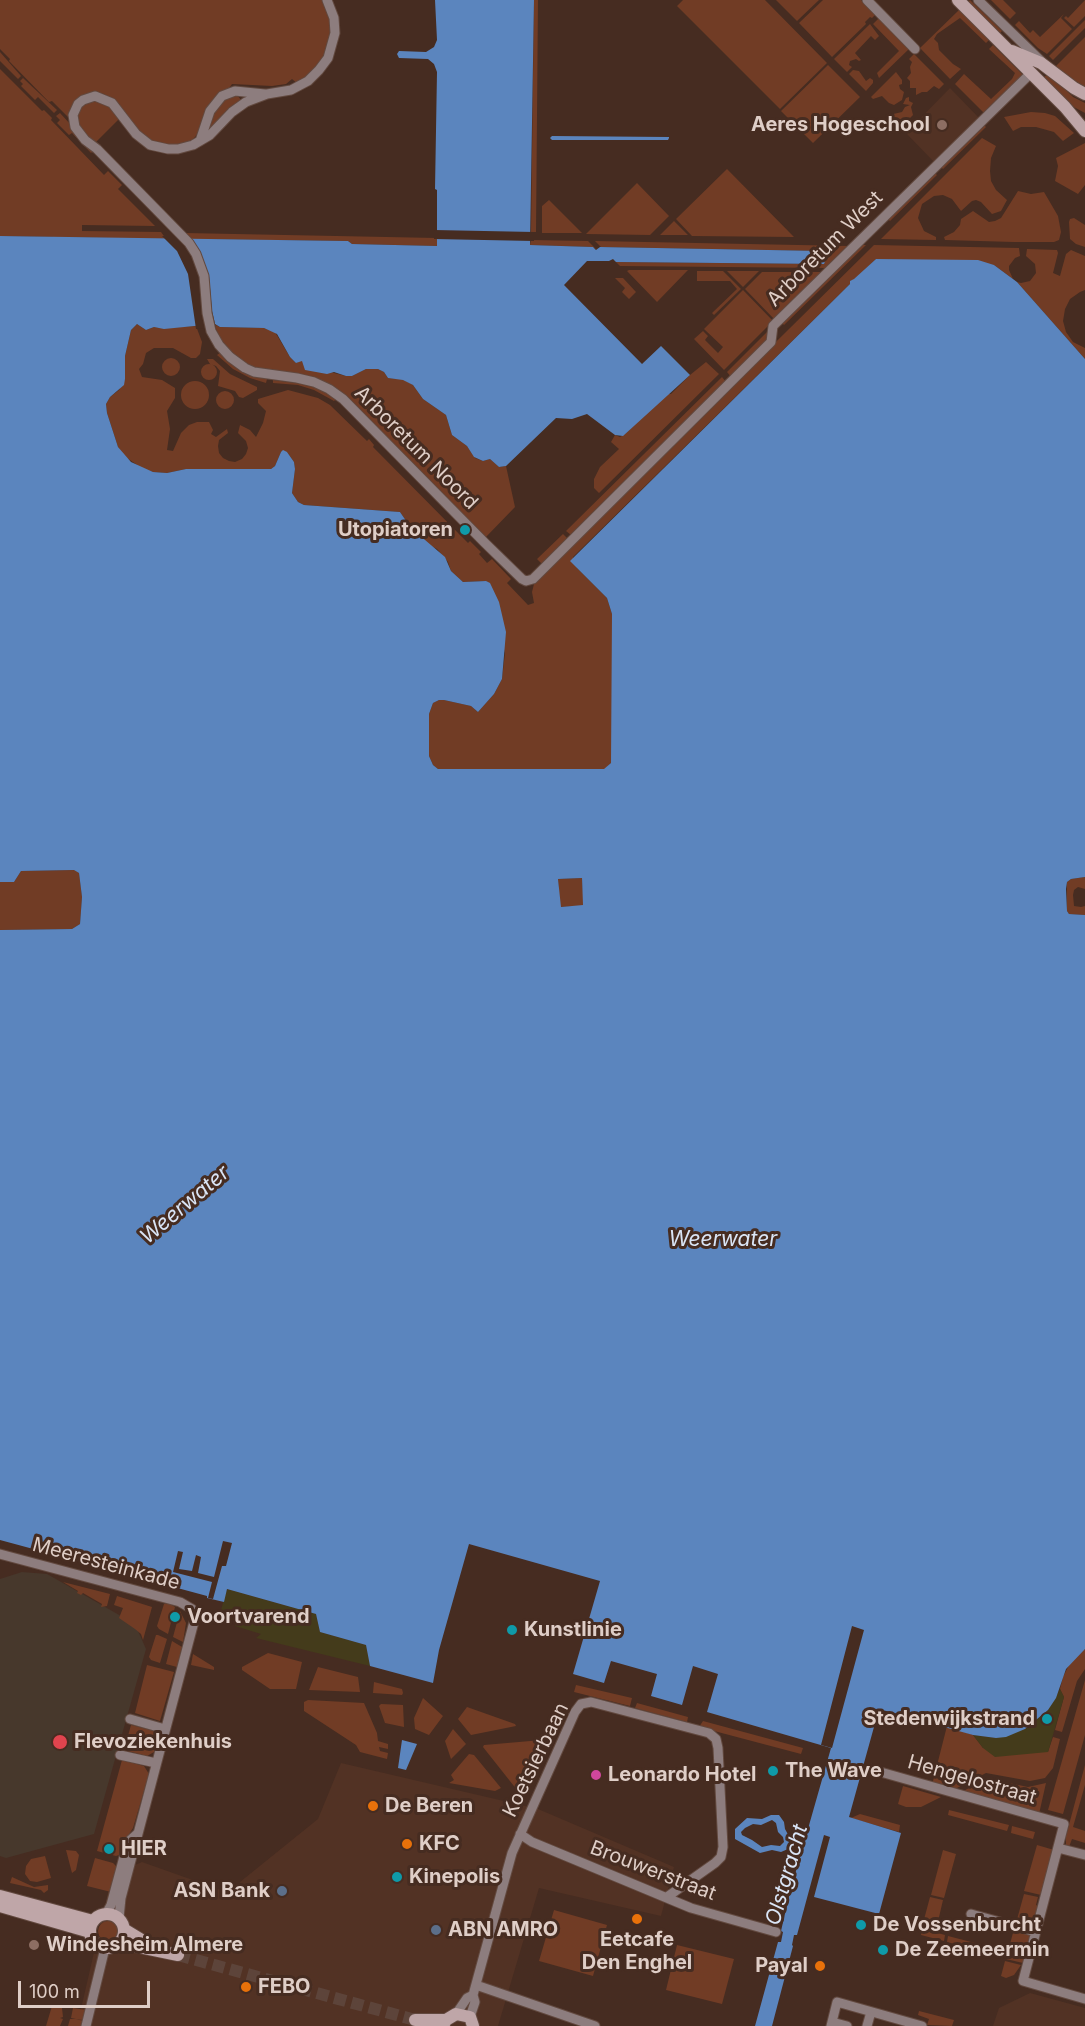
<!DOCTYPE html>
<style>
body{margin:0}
#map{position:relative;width:1085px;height:2026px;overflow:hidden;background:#462c21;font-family:Inter,sans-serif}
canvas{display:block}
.scale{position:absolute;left:18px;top:1981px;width:132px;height:27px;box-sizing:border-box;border:3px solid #dfcec7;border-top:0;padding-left:8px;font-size:18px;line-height:21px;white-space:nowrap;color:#dfcec7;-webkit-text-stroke:4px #462c21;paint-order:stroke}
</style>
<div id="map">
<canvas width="1085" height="2026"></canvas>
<div class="scale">100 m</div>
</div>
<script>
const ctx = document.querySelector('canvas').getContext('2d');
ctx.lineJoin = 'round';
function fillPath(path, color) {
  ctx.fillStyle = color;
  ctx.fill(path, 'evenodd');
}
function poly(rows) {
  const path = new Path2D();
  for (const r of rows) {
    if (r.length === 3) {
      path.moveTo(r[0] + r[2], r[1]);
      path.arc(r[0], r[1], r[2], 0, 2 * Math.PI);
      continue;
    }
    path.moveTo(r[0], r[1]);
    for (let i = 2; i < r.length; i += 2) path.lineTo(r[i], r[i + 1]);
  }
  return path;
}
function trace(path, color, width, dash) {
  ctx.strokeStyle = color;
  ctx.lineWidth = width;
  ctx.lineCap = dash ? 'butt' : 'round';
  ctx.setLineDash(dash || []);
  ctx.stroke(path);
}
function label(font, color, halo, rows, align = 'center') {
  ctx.font = font + ' Inter,sans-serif';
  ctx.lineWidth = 6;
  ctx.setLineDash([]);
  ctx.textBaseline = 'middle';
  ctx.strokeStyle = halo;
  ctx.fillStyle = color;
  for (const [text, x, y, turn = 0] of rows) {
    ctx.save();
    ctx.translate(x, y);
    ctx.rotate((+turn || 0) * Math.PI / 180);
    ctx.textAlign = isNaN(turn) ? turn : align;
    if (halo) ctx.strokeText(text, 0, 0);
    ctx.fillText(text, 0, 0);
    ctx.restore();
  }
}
fillPath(poly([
 [950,88,979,118,934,162,906,133],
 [341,1763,538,1809,674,1867,661,1916,539,1888,498,2026,77,2026,112,1875,142,1862,235,1895,240,1882,318,1819],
 [1030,1993,1085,2008,1085,2026,993,2026,999,2008]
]), '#523224');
fillPath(poly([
 [22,1572,47,1574,135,1624,146,1649,94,1834,6,1858,0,1856,0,1579]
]), '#47382c');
fillPath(poly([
 [0,0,324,0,329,13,332,30,324,57,317,68,298,84,292,79,286,84,272,86,232,84,195,137,190,142,174,146,152,142,141,135,118,103,104,94,95,93,70,119,52,101,49,102,9,61,10,59,0,49],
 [534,0,538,0,536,232,531,232],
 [683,0,765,0,827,63,780,109,677,6],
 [776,0,819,0,797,21],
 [823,0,861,0,875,15,872,18,870,17,865,22,866,24,832,57,799,23],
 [970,0,1002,31,999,34,968,2],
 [991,0,1003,0,1016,13,1010,19],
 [1085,0,1085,16,1074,27,1064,18,1066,16,1068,18],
 [959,10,989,40,986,43,960,18,937,34,934,39,938,43,939,50,953,64,961,69,950,79,920,48],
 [1064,14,1061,18,1072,29,1047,54,1038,48,1015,25,1019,21,1030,33,1033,30,1040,37],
 [879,18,909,49,879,78,877,73,899,51,873,24],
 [1085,20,1085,28,1053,60,1049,56],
 [870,24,879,36,875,40,871,36,855,53,861,60,859,61,856,59,850,61,849,65,852,67,847,72,834,59],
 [1085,37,1085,91,1055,67],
 [993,45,1023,75,984,113,955,84,964,74,991,99,1012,79,1015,73,989,49],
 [0,52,21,76,18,79,0,61],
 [914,54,944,84,939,89,934,86,927,92,922,92,916,95,916,88,910,88,910,81,907,78,911,73,910,67,912,62,909,59],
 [828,65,860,97,813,143,781,111],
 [0,69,42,111,44,110,52,118,51,120,104,175,108,171,122,185,118,189,155,226,82,225,82,231,161,232,166,239,0,236],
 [853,70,859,71,866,81,870,78,873,80,873,83,866,91,849,74],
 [896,72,902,80,902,84,899,85,900,89,904,92,902,100,894,105,889,103,882,96,873,99,871,97],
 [1049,73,1073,97,1085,103,1085,113,1070,105,1043,78],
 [23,78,57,110,54,113,38,97,35,100,21,86,23,84,20,81],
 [236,94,242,101,204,136,212,116,223,99],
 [909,97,909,101,913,103,911,107,913,115,901,127,889,115,902,112,905,107,910,105,903,104,906,98],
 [97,100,108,104,120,118,95,143,80,129,77,115,83,104],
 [1031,112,1045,113,1055,116,1074,133,1063,141,1054,132,1036,127,1021,127,1013,131,1004,117],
 [60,113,94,150,91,153,72,133,69,135,57,123,60,120,56,116],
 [983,124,986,127,943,169,940,166],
 [982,138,996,146,991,158,990,171,991,181,996,190,1007,200,1001,211,992,214,981,202,976,200,972,201,961,211,952,199,943,195,934,196,922,204,918,218,924,231,936,237,936,240,881,239],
 [1085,143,1085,185,1078,194,1055,181,1058,166,1056,158],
 [727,169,794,237,692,236,676,219],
 [934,172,937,175,890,221,887,218],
 [637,183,669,216,650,235,586,234],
 [1018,191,1031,194,1044,192,1058,216,1061,232,1059,240,1054,242,1014,242,945,240,944,237,954,232,960,225,961,219,973,211,989,222,995,221,1001,218],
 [549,200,582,233,542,233,542,206],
 [1074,218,1085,225,1085,247,1076,244,1070,239,1069,222,1070,219],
 [674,221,688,235,660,235],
 [185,233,437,238,437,246,352,244,348,241,190,239],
 [531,240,588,241,597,250,593,247,530,245],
 [595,241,850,246,827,268,620,266,613,259,616,262,824,264,825,251,601,247],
 [860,245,866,245,784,325,782,323],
 [874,245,1019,248,1020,256,1015,258,1009,266,1009,270,1013,279,994,265,876,259,854,280,850,281,850,284,573,557,577,568,607,598,612,614,612,756,611,763,605,769,438,769,433,765,429,756,429,714,433,703,439,700,444,700,471,706,478,712,494,694,502,679,505,653,486,581,463,582,451,571,448,562,437,549,429,545,411,528,400,512,304,505,298,502,292,493,295,469,294,462,287,452,281,452,275,466,271,469,186,469,167,473,153,472,143,469,124,456,118,447,107,413,106,404,110,397,119,390,125,379,125,356,131,330,137,324,146,330,154,327,164,328,196,326,202,342,200,354,196,358,191,358,173,348,154,348,146,353,143,364,139,369,142,377,162,380,175,388,175,398,167,411,170,429,167,450,173,451,181,433,189,425,197,422,209,422,213,430,211,434,216,437,227,429,228,433,219,440,218,446,219,453,223,458,229,461,235,462,242,459,246,454,248,448,246,441,238,433,240,425,250,430,256,437,263,423,266,411,258,403,258,399,288,390,318,398,330,405,367,441,369,439,374,445,373,447,468,543,470,541,481,552,479,554,487,563,492,559,511,579,507,583,528,605,534,603,532,592,535,580],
 [1027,249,1057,250,1058,253,1053,273,1060,276,1066,254,1071,250,1085,256,1085,290,1080,292,1070,299,1065,309,1063,321,1066,332,1073,342,1085,348,1085,359,1017,282,1021,283,1030,281,1036,273,1035,264,1026,256],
 [629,270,688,270,657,302,627,271],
 [697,271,723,271,741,289,714,315,712,313,737,289,730,281,697,281],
 [727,271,759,271,743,287],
 [762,272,823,272,775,320,745,289],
 [615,278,623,278,636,292,629,299,622,292,625,288],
 [743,290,773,321,724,370,694,339,703,331,708,336,705,340,718,353,723,347,704,329],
 [214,324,220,327,264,328,275,332,290,357,296,363,302,360,330,372,346,376,352,376,366,369,378,369,384,372,388,378,403,379,413,385,423,399,446,415,452,435,467,446,475,458,483,461,490,459,499,467,506,466,515,507,485,538,338,391,252,368,231,353,221,340],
 [767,332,767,342,731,377,727,372],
 [221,352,252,375,267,379,266,383,250,378,233,369,217,355],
 [171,367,9],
 [207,359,213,359,230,374,257,387,257,390,243,398,239,397,235,391,218,386,220,371,216,366,210,364],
 [706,362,719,374,599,493,594,488,594,479,600,467,619,449,611,442,615,435,620,437,625,434,667,394,671,394,690,375],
 [209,372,8],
 [722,377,726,382,571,535,566,531],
 [273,380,312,385,337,398,334,401,314,390,298,385,273,383],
 [195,395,14],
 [225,400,9],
 [563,534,567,538,542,564,537,559],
 [75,870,79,873,82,897,80,924,72,929,0,930,0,882,14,882,21,871],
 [1085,877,1085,889,1078,887,1074,890,1073,895,1074,906,1081,907,1085,906,1085,915,1069,914,1067,911,1067,882,1071,879],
 [582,878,584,906,560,907,558,879],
 [63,1582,110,1594,107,1606,101,1607,102,1604,83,1593,81,1595,77,1593,78,1591],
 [117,1596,152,1607,143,1640,141,1634,135,1629,119,1618,123,1608,114,1605],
 [168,1603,175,1607,168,1634,159,1629,157,1626,164,1604],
 [180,1611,186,1623,183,1642,173,1637],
 [156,1635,158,1635,167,1639,160,1663,151,1660,149,1657],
 [172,1641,182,1647,177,1667,166,1664],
 [1085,1649,1085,1669,1077,1681,1062,1732,1055,1730,1064,1697,1060,1689,1063,1677,1070,1663],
 [268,1653,302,1662,296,1689,270,1689,242,1670,242,1667],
 [193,1654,214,1667,214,1670,191,1665],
 [147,1665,174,1672,160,1721,135,1713],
 [318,1667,358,1677,360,1692,309,1690],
 [1085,1680,1085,1735,1063,1814,1048,1810],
 [374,1682,402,1689,403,1693,402,1695,373,1693],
 [576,1685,632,1698,630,1706,574,1692],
 [423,1698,443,1716,429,1735,415,1729,414,1718],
 [308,1700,364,1703,377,1733,378,1741,388,1744,388,1749,379,1747,380,1751,388,1753,387,1759,360,1752,356,1745,304,1711,304,1702],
 [637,1703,688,1717,687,1722,635,1708],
 [381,1704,403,1705,404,1727,385,1723,379,1706],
 [467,1707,515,1724,516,1726,471,1735,458,1719],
 [703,1721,803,1748,801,1754,699,1727],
 [131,1725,159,1732,154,1752,147,1756,124,1750],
 [947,1726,973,1735,983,1748,1048,1752,1053,1737,1060,1739,1053,1768,1045,1778,1030,1781,986,1773,953,1790,932,1785],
 [453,1729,466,1744,451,1759,445,1741],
 [542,1740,521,1795,483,1747,484,1745],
 [469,1754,474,1755,501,1788,495,1791,449,1783,454,1780,451,1775],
 [122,1760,144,1766,149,1774,133,1828,124,1842,119,1855,116,1856,97,1851],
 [1085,1765,1085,1785,1073,1827,1085,1831,1085,1843,1072,1839,1069,1847,1066,1846,1066,1836],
 [985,1779,990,1779,1028,1787,1046,1783,1039,1814,960,1793],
 [903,1786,941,1797,921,1807,906,1807,898,1804],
 [949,1810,1009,1825,1007,1831,948,1815],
 [860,1814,900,1825,899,1832,851,1818],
 [1012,1826,1035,1832,1033,1839,1011,1833],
 [1037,1845,1054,1850,1041,1895,1024,1891],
 [66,1850,76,1851,79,1855,76,1870,72,1873],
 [943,1850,956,1854,944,1898,931,1895],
 [45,1856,51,1878,37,1882,30,1881,25,1874,26,1866,31,1859],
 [95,1858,113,1863,117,1867,111,1892,87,1886],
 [12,1877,34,1887,48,1885,48,1890,44,1893,41,1890,10,1883],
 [1024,1894,1038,1897,1036,1905,1038,1906,1033,1924,1031,1926,1016,1923],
 [930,1897,943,1900,936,1930,922,1927],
 [554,1910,607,1925,593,1976,539,1961],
 [108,1931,10],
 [922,1929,945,1935,944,1941,921,1935],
 [1014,1929,1029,1933,1030,1937,1023,1963,1006,1959],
 [948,1936,975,1943,973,1949,947,1942],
 [677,1945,734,1959,722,2004,666,1990],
 [1005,1961,1021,1965,1014,1975,1006,1978,1001,1976],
 [52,2006,62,2008,63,2017,60,2018,63,2019,60,2026,46,2026],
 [73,2008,86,2010,83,2020,76,2019,83,2021,81,2026,68,2026,70,2019,76,2019,71,2018],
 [919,2011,954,2020,952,2026,927,2025,929,2019,918,2015]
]), '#713c25');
fillPath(poly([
 [227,1589,316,1614,320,1632,366,1645,370,1666,256,1638,261,1634,235,1626,235,1621,219,1617],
 [1060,1689,1064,1697,1048,1752,995,1757,983,1748,973,1735,996,1738,1025,1729,1048,1710]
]), '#443b1b');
fillPath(poly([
 [435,0,534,0,530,245,593,247,596,250,600,247,825,251,828,254,824,264,616,262,613,259,609,261,587,261,564,285,642,364,661,346,690,375,623,436,615,435,587,414,572,419,556,418,506,466,499,467,490,459,483,461,474,457,467,446,452,435,446,415,423,399,413,385,403,380,388,378,384,372,378,369,366,369,352,376,346,376,334,372,327,374,305,370,302,361,296,363,290,357,277,334,264,328,220,327,215,324,164,329,154,327,146,330,137,324,131,330,125,356,125,379,124,385,110,397,106,404,107,413,118,447,131,462,153,472,167,473,186,469,271,469,275,466,281,452,283,450,287,452,294,462,295,469,292,493,298,502,304,505,400,512,411,528,445,557,451,571,463,582,486,581,490,583,499,602,506,632,502,679,494,694,478,712,471,706,444,700,439,700,433,703,429,714,429,756,433,765,438,769,604,769,611,763,612,614,607,598,570,561,850,284,850,281,854,279,876,259,978,260,994,265,1017,282,1085,359,1085,877,1071,879,1067,882,1066,889,1067,911,1069,914,1085,915,1085,1649,1066,1669,1056,1698,1048,1710,1025,1729,1006,1737,996,1738,973,1735,879,1709,849,1817,901,1833,879,1914,814,1897,830,1837,824,1835,797,1935,794,1935,792,1945,793,1946,772,2026,755,2026,778,1942,781,1942,783,1932,781,1931,790,1892,831,1748,707,1712,718,1674,693,1666,682,1705,651,1696,657,1674,611,1661,604,1683,573,1674,600,1581,469,1544,439,1650,433,1683,370,1666,366,1645,320,1632,316,1614,227,1589,224,1602,207,1598,207,1596,0,1540,0,930,72,929,80,924,82,897,79,873,74,870,21,871,14,882,0,882,0,236,348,241,352,244,437,246,437,190,435,189,437,72,434,64,428,59,399,58,397,54,399,51,426,52,434,47,437,40],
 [582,878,583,905,561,907,558,879],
 [552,136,669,137,669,138,668,140,552,140,550,138],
 [402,1740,417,1744,406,1770,398,1768],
 [771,1815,779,1815,784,1822,785,1829,791,1840,788,1849,781,1852,772,1850,760,1853,735,1839,735,1829,747,1818,762,1819],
 [772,1820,776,1823,778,1832,783,1837,784,1842,780,1846,771,1845,762,1847,752,1840,742,1835,741,1832,745,1828,753,1824,761,1825]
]), '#5b85be');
fillPath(poly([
 [434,230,534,232,534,241,434,239],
 [162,236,189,236,200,251,209,276,212,311,216,328,196,329,188,274,177,251],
 [223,1541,232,1543,226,1566,222,1566,213,1599,208,1598,212,1582,173,1572,178,1551,183,1552,179,1569,192,1571,196,1555,201,1557,198,1573,214,1577],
 [852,1626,864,1630,832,1748,821,1745]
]), '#462c21');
trace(poly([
 [178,1955,415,2020]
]), '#5d443a', 12, [12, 6]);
const street = poly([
 [327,0,334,18,335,33,328,58,319,70,308,81,291,90,267,94,246,102,232,112,210,135,193,145,178,149,168,149,150,145,136,134,112,103,95,96,83,100,78,104,73,115,75,127,85,140,97,149,189,243,196,254,204,276,207,313,211,331,219,345,230,357,245,368,254,372,297,378,314,382,329,389,343,399,485,543,522,579,526,581,533,579,771,342,773,326,776,323,1031,73],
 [867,0,915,49],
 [978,0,1041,61],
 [200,141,210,111,222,96,235,91,265,94],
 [0,1554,180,1602,192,1609,194,1613,195,1618,121,1898,119,1918],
 [130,1719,165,1729],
 [120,1755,156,1763],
 [870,1769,1064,1824,1023,1981,1085,1999],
 [520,1834,532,1842,691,1908,776,1932],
 [1058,1848,1085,1855],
 [106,1914,111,1905,128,1842,138,1833],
 [971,1914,1036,1932],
 [476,1985,595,2026],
 [456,2014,467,1998,473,1995],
 [470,2017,475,2002,473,1995,512,1853,575,1712,581,1704,591,1702,709,1733,716,1739,718,1748,723,1847,721,1857,715,1863,667,1897],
 [832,2022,847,2026],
 [86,2026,105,1948],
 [831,2026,837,2002,922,2026],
 [867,2026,871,2012]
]);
const secondary = poly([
 [958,0,1065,107,1085,131],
 [1012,51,1041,63,1074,88,1085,94],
 [0,1896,93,1921],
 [0,1906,90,1932],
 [107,1931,17],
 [125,1930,148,1944,152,1948],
 [120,1943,178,1955],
 [415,2020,446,2020],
 [443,2026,446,2020,456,2014,470,2017,473,2026]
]);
trace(street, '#62493f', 11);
trace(secondary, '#62493f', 14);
trace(street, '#8d7d7e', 9);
trace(secondary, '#bfa6a8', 12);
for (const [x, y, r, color] of [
 [942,125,6,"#8d6e63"],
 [465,530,6,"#0f9aa8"],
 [175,1617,6,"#0f9aa8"],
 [512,1630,6,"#0f9aa8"],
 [1047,1719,6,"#0f9aa8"],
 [60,1742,8,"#e0444e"],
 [773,1771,6,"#0f9aa8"],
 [596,1775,6,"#d1479c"],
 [373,1806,6,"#e8710a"],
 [407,1844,6,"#e8710a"],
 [109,1849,6,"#0f9aa8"],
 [397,1877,6,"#0f9aa8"],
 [282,1891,6,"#5c6f8a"],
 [637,1919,6,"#e8710a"],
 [861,1925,6,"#0f9aa8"],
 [436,1930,6,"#5c6f8a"],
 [34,1945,6,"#8d6e63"],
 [883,1950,6,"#0f9aa8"],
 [820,1966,6,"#e8710a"],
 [246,1987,6,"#e8710a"]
]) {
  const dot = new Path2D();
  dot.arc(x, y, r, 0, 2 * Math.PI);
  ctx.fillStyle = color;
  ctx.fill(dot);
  trace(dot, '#462c21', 2);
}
label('bold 20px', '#dfcec7', '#462c21', [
 ["Aeres Hogeschool",930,125,"right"],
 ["Utopiatoren",453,530,"right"],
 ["Voortvarend",187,1617],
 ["Kunstlinie",524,1630],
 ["Stedenwijkstrand",1035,1719,"right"],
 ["Flevoziekenhuis",74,1742],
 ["The Wave",785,1771],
 ["Leonardo Hotel",608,1775],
 ["De Beren",385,1806],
 ["KFC",419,1844],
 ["HIER",121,1849],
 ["Kinepolis",409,1877],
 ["ASN Bank",270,1891,"right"],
 ["De Vossenburcht",873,1925],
 ["ABN AMRO",448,1930],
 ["Eetcafe",637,1940,"center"],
 ["Den Enghel",637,1963,"center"],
 ["Windesheim Almere",46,1945],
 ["De Zeemeermin",895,1950],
 ["Payal",808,1966,"right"],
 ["FEBO",258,1987]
], 'left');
label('20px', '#dfcec7', '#462c21', [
 ["Arboretum West",825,249,-45],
 ["Arboretum Noord",416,448,45],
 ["Meeresteinkade",106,1564,15],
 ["Koetsierbaan",536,1760,-64],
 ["Hengelostraat",972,1780,16],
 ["Brouwerstraat",653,1871,21]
]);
label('italic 21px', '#dae5f6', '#462c21', [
 ["Weerwater",185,1205,-40],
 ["Weerwater",723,1240],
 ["Olstgracht",787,1875,-74]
]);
</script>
